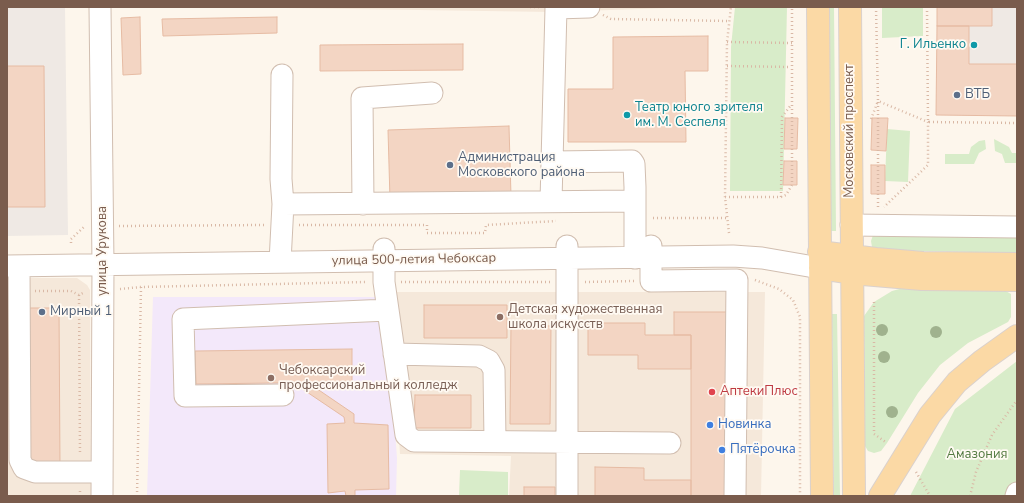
<!DOCTYPE html>
<meta charset="utf-8">
<style>
body{margin:0}
#map{position:relative;width:1024px;height:503px;overflow:hidden;background:#fdf6ec;font-family:"Nunito Sans",sans-serif}
canvas{display:block}
.frame{position:absolute;inset:0;border:8px solid #7a5c4d;pointer-events:none}
</style>
<div id="map">
<canvas width="1024" height="503"></canvas>
<div class="frame"></div>
</div>
<script>
const ctx = document.querySelector('canvas').getContext('2d');
ctx.lineJoin = 'round';
function fillPath(path, color) {
  ctx.fillStyle = color;
  ctx.fill(path, 'evenodd');
}
function poly(rows) {
  const path = new Path2D();
  for (const r of rows) {
    path.moveTo(r[0], r[1]);
    for (let i = 2; i < r.length; i += 2) path.lineTo(r[i], r[i + 1]);
  }
  return path;
}
function trace(path, color, width, dash) {
  ctx.strokeStyle = color;
  ctx.lineWidth = width;
  ctx.lineCap = dash ? 'butt' : 'round';
  ctx.setLineDash(dash || []);
  ctx.stroke(path);
}
function label(font, color, halo, rows, align = 'center') {
  ctx.font = font + ' "Nunito Sans",sans-serif';
  ctx.lineWidth = 3.5;
  ctx.setLineDash([]);
  ctx.textBaseline = 'middle';
  ctx.strokeStyle = halo;
  ctx.fillStyle = color;
  for (const [text, x, y, turn = 0] of rows) {
    ctx.save();
    ctx.translate(x, y);
    ctx.rotate((+turn || 0) * Math.PI / 180);
    ctx.textAlign = isNaN(turn) ? turn : align;
    if (halo) ctx.strokeText(text, 0, 0);
    ctx.fillText(text, 0, 0);
    ctx.restore();
  }
}
fillPath(poly([
 [217,7,698,7,552,12],
 [7,278,77,278,87,285,90,290,91,496,7,496],
 [390,292,765,292,761,496,509,496,511,456,400,454]
]), '#f5e8da');
fillPath(poly([
 [7,7,65,7,68,235,7,236],
 [937,7,1017,7,1017,116,936,115]
]), '#efe9e4');
fillPath(poly([
 [153,297,385,297,397,458,396,496,147,496]
]), '#f3e8fa');
fillPath(poly([
 [735,7,787,7,783,191,730,191,731,47],
 [829,7,834,7,836,231,830,231],
 [882,7,923,7,923,36,882,38],
 [887,129,910,131,908,182,885,181],
 [994,139,1009,147,1012,153,1017,153,1017,163,1005,163,1002,154,995,151],
 [985,140,986,149,979,153,974,164,945,164,945,154,969,154,971,147,979,141],
 [1017,234,1017,253,877,250,872,247,871,241,873,235],
 [903,288,1004,290,1011,294,1011,317,1008,322,968,343,940,365,918,393,887,443,881,451,874,453,868,451,865,446,864,316,874,302,892,291],
 [832,314,837,314,840,496,834,496],
 [1017,361,1017,496,910,496,955,409],
 [460,470,508,472,508,496,459,496]
]), '#d8ecc9');
const building = poly([
 [937,7,992,7,992,26,937,26,937,7],
 [140,17,141,74,123,75,121,18,140,17],
 [277,17,277,33,163,36,162,19,277,17],
 [937,26,969,26,969,64,1017,64,1017,116,936,115,937,26],
 [708,36,708,71,685,71,686,142,568,142,568,89,613,89,613,37,708,36],
 [463,44,463,70,320,71,320,45,463,44],
 [7,66,44,66,45,207,7,207,7,66],
 [785,118,798,118,797,149,784,149,785,118],
 [872,118,888,118,886,151,871,150,872,118],
 [509,126,511,196,390,200,388,130,509,126],
 [784,161,797,161,797,185,783,185,784,161],
 [871,165,885,165,885,194,871,194,871,165],
 [424,305,507,305,507,338,424,338,424,305],
 [27,308,59,308,60,467,29,467,27,308],
 [674,312,729,312,728,496,691,496,691,335,674,335,674,312],
 [588,323,645,323,645,335,691,335,691,369,638,369,638,355,588,355,588,323],
 [511,325,551,326,550,424,510,424,511,325],
 [352,349,352,382,196,384,195,351,352,349],
 [307,382,354,414,354,423,388,425,389,489,355,490,355,496,346,496,345,491,328,493,327,424,345,423,344,417,295,384,307,382],
 [415,395,471,395,471,428,414,428,415,395],
 [595,467,644,468,644,480,691,480,691,496,595,496,595,467],
 [524,487,555,487,555,496,524,496,524,487]
]);
fillPath(building, '#f3d5c3');
trace(building, '#e6bba3', 1);
const minor = poly([
 [100,7,103,264,102,496],
 [552,162,632,161,634,164,635,187,635,258],
 [551,201,556,8,589,7],
 [283,204,635,201],
 [363,204,362,98,432,93],
 [851,225,1017,227],
 [651,246,651,281,737,280,735,496],
 [384,249,384,282,406,435,414,441,670,443],
 [280,262,283,204,281,179,282,75],
 [7,266,733,256,762,258,820,268],
 [19,266,20,460,24,468,35,472,102,472],
 [394,354,479,356,489,361,494,370,495,441],
 [283,395,185,396,183,319,388,310],
 [567,496,567,246],
 [1016,496,1017,493]
]);
const major = poly([
 [818,7,822,496],
 [850,7,854,496],
 [819,252,876,259,923,263,1017,264],
 [820,268,851,273,922,279,1017,280],
 [880,496,930,415,957,382,982,361,1017,336]
]);
trace(minor, '#d1beb0', 23);
trace(major, '#dad1cd', 24);
trace(poly([
 [530,7,540,7],
 [876,7,878,101,928,122,928,165,884,207],
 [927,7,928,122,1017,123],
 [603,15,611,19,729,21],
 [727,42,792,43],
 [727,66,791,67],
 [878,102,878,209],
 [871,119,878,101],
 [725,197,781,197,786,195,792,185,792,7],
 [781,197,782,117,791,105],
 [653,218,727,218],
 [299,225,427,225,427,233,485,233,486,225,556,221],
 [119,226,264,225],
 [729,233,725,197,727,42,731,7],
 [71,243,71,239,85,226],
 [755,280,779,289,793,300,800,317,800,496],
 [401,282,550,282],
 [585,282,634,281],
 [120,289,141,287],
 [35,291,71,291,79,295,85,292],
 [79,295,80,454],
 [874,302,874,434,887,443],
 [916,472,930,496],
 [80,496,80,489],
 [137,496,141,287,366,282],
 [970,496,976,472,992,435,1017,400]
]), '#d9b8a5', 2.5, [1, 3]);
trace(minor, '#fff', 21);
trace(major, '#fbd9a5', 22);
ctx.fillStyle = '#a0b28e';
for (const [x, y] of [
 [882,330],
 [936,332],
 [884,357],
 [892,412]
]) {
  ctx.beginPath();
  ctx.arc(x, y, 6, 0, 2 * Math.PI);
  ctx.fill();
}
for (const [x, y, r, color] of [
 [974,45,4,"#0f9aa8"],
 [957,95,4,"#5c6f8a"],
 [627,115,4,"#0f9aa8"],
 [450,165,4,"#5c6f8a"],
 [42,312,4,"#5c6f8a"],
 [500,317,4,"#8d6e63"],
 [271,378,4,"#8d6e63"],
 [712,392,4,"#e0444e"],
 [710,425,4,"#3f7fe0"],
 [722,450,4,"#3f7fe0"]
]) {
  const dot = new Path2D();
  dot.arc(x, y, r, 0, 2 * Math.PI);
  ctx.fillStyle = color;
  ctx.fill(dot);
  trace(dot, '#fffaf3', 1.5);
}
label('13px', '#0d838f', '#fffaf3', [
 ["Г. Ильенко",966,45],
 ["Театр юного зрителя",635,108,"left"],
 ["им. М. Сеспеля",635,123,"left"]
], 'right');
label('13px', '#4e5e75', '#fffaf3', [
 ["ВТБ",965,95],
 ["Администрация",458,158],
 ["Московского района",458,173],
 ["Мирный 1",50,312]
], 'left');
label('13px', '#7a5c4d', '#fffaf3', [
 ["Московский проспект",850,131,-90],
 ["улица Урукова",103,251,-90],
 ["улица 500-летия Чебоксар",414,260,-1]
]);
label('13px', '#785e54', '#fffaf3', [
 ["Детская художественная",508,310],
 ["школа искусств",508,325],
 ["Чебоксарский",279,371],
 ["профессиональный колледж",279,386]
], 'left');
label('13px', '#be3a42', '#fffaf3', [
 ["АптекиПлюс",720,392]
], 'left');
label('13px', '#366cbe', '#fffaf3', [
 ["Новинка",718,425],
 ["Пятёрочка",730,450]
], 'left');
label('13px', '#537a41', '#fffaf3', [
 ["Амазония",977,455]
]);
</script>
